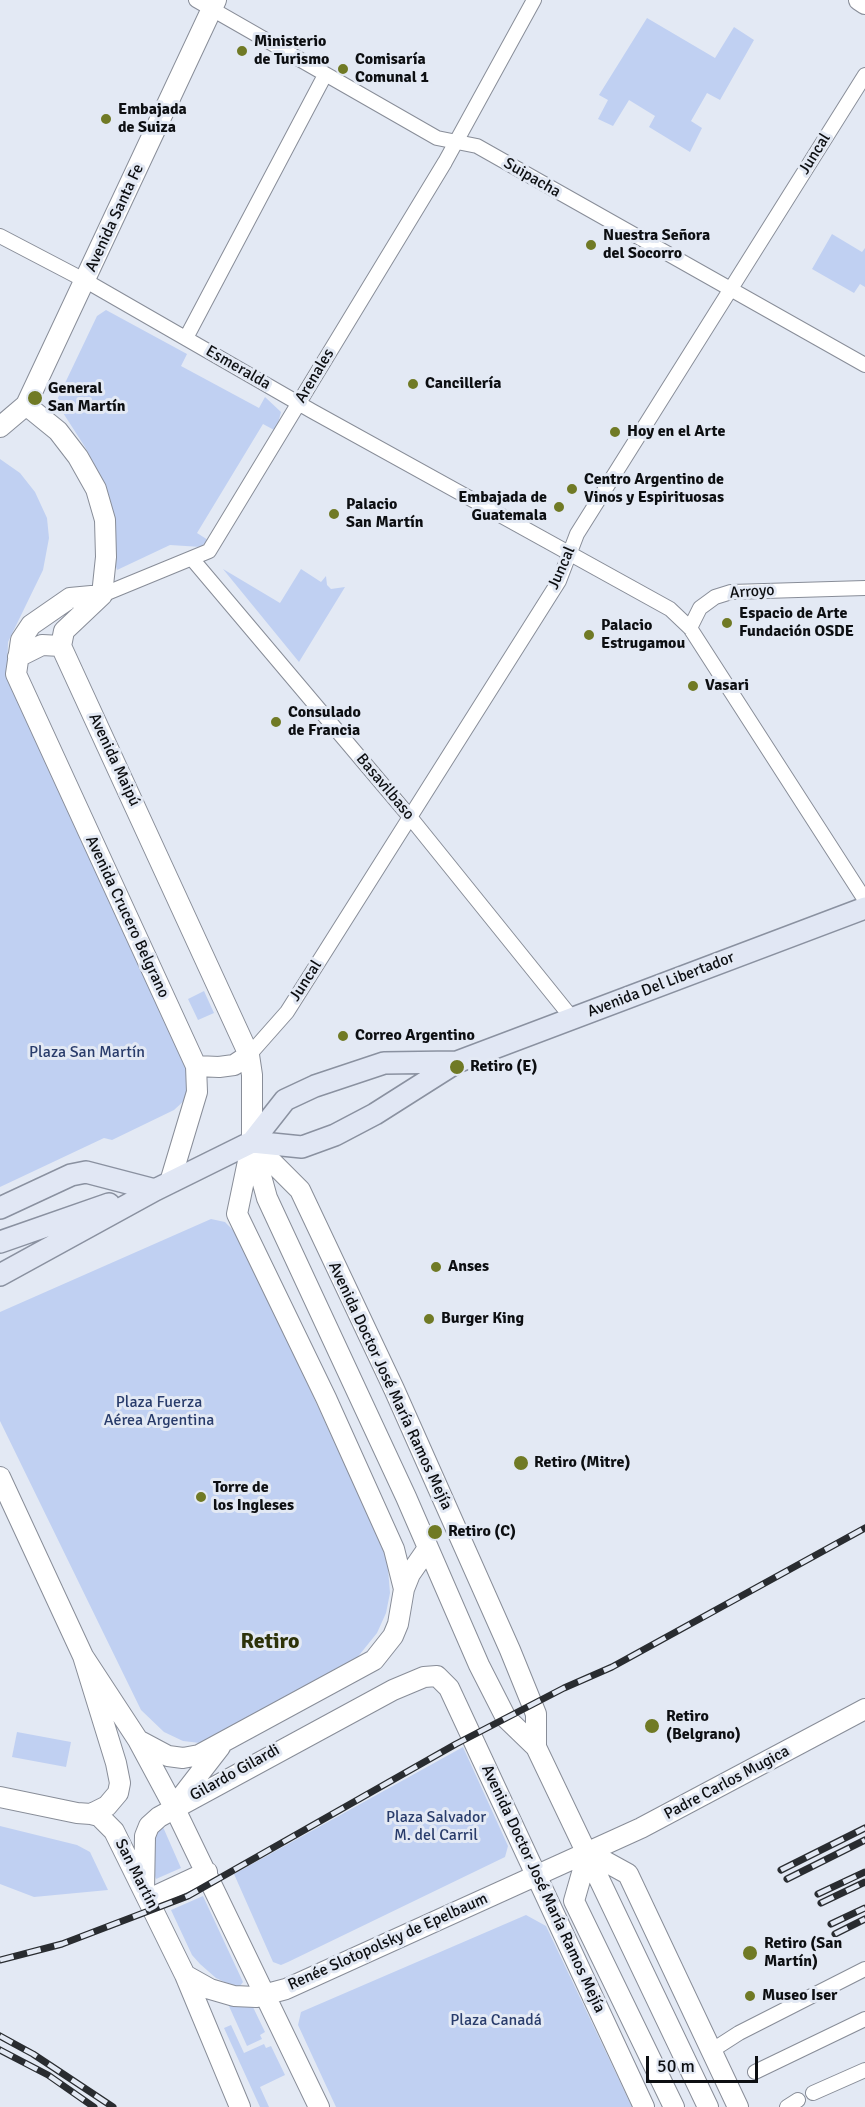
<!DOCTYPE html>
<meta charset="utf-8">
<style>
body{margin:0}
#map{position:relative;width:865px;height:2107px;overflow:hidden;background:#e3e9f4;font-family:Signika,sans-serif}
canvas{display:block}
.scale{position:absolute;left:646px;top:2056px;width:112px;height:27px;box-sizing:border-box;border:3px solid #0d0f12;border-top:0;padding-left:8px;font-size:18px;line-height:21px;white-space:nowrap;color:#0d0f12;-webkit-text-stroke:4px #e3e9f4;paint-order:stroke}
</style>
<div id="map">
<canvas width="865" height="2107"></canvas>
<div class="scale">50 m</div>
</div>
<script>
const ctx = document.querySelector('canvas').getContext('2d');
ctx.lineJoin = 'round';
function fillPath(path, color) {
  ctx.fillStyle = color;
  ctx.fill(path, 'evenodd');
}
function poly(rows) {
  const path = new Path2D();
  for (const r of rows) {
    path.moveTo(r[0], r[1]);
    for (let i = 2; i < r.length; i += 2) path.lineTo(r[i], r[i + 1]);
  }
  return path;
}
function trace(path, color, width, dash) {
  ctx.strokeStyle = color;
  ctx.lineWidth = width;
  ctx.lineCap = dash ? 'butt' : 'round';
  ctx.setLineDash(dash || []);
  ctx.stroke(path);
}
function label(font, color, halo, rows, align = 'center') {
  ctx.font = font + ' Signika,sans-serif';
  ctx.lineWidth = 6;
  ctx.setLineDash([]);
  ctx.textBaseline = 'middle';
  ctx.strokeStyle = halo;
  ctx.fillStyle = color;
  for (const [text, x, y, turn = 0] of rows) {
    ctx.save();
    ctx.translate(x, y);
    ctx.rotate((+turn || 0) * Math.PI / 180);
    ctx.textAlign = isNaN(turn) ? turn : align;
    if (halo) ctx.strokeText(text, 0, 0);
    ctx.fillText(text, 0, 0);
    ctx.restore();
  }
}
fillPath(poly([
 [647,18,715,58,734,27,754,40,720,100,707,93,691,121,702,128,690,152,649,127,655,116,629,100,613,126,598,119,608,100,599,95],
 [832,234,862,252,865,248,865,287,860,284,854,293,812,269],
 [106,310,187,354,181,366,259,408,265,397,281,412,276,431,263,424,197,533,208,540,201,547,170,545,117,570,114,560,114,519,102,479,85,447,56,402,97,316],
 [0,459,20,473,35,492,47,518,49,538,43,570,8,642,7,672,100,880,190,1067,186,1099,174,1110,112,1140,104,1138,0,1187],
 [223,569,280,603,301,569,321,582,326,576,327,585,331,589,345,587,299,662],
 [204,991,214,1013,198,1020,188,999],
 [211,1219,225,1222,239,1236,387,1556,390,1593,386,1613,377,1633,352,1664,205,1743,200,1743,183,1741,164,1732,141,1710,0,1421,0,1312],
 [17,1732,71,1742,66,1767,12,1757],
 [463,1747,508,1846,505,1857,288,1962,281,1965,273,1962,234,1874],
 [0,1826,77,1845,90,1852,108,1890,34,1897,0,1884],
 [163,1827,181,1868,156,1879,148,1860,153,1834],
 [203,1896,243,1982,240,1986,233,1986,216,1978,200,1964,192,1955,171,1910],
 [526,1915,546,1926,632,2107,336,2107,298,2025,301,2012],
 [228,2004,252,2005,265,2032,260,2035,262,2039,247,2046],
 [231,2025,244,2053,264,2044,266,2048,271,2046,285,2075,260,2087,269,2107,260,2107,224,2028]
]), '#c0d0f2');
const street = poly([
 [196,0,437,138,477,146,865,365],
 [0,236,86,281,312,411,670,609,690,628,865,900],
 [186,338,325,75],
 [193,560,410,817,572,1018],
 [102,595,209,551,445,162,534,0],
 [690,628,700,608,715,597,731,592,865,588],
 [249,1055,287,1012,559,581,577,534,865,75],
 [711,2051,739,2033,865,1969],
 [755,2072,865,2019],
 [813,2093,865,2070],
 [787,2107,798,2100]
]);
const secondary = poly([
 [859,0,865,4],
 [26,405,58,431,78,457,96,489,105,520,106,557,102,595,64,631,61,646,249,1055,252,1075,252,1142,237,1214,326,1398,394,1549,404,1589],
 [0,427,26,405,216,0],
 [102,595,70,598,31,625,21,640,16,674,196,1066,197,1092,170,1182],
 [18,657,42,645,61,646],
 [196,1066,219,1067,234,1065,249,1055],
 [252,1142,300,1190,394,1389,510,1650,536,1714,536,1747],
 [253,1147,267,1198,406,1497,479,1665,506,1718,536,1747,708,2107],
 [0,1477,83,1656,116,1763,120,1783,118,1793,107,1806,91,1814],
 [83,1656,138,1740,174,1807,319,2107],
 [138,1740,168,1756,183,1758,199,1755,374,1660,393,1636,398,1624,404,1589,410,1574,428,1548],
 [0,1797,77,1813,91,1814,99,1816,114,1831,185,1975,240,2107],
 [179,1800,220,1747],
 [588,1852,628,1874,738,2107],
 [588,1852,574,1901,674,2107],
 [144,1890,145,1836,149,1826,159,1817,393,1690,424,1677,437,1676,449,1688,644,2107],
 [149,1899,207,1872],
 [185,1975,210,1989,234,1996,256,1997,286,1989,641,1828,865,1709]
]);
const primary = poly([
 [252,1142,302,1147,335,1135,375,1114,457,1062,865,908],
 [0,1208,71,1175,86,1172,155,1190],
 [0,1242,109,1204],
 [0,1275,155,1190,252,1142,285,1100,315,1086,384,1063,456,1062]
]);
trace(street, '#888d98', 16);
trace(secondary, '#888d98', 22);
trace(primary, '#8a91a0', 24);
trace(street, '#fff', 14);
trace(secondary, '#fff', 20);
trace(primary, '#e1e7f4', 21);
const rail = poly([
 [781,1870,865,1828],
 [787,1879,865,1840],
 [818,1894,865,1872],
 [821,1903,865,1882],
 [831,1924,865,1908],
 [835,1934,865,1919],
 [0,1960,62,1944,188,1896,456,1744,564,1688,612,1667,865,1528],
 [0,2036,33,2054,113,2107],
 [0,2050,48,2075,94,2107]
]);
trace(rail, '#292c30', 7);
trace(rail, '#e3e9f4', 4.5, [14]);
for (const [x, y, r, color] of [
 [242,51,6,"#707a25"],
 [343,69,6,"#707a25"],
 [106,119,6,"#707a25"],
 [591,245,6,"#707a25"],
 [413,384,6,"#707a25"],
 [35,398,8,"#707a25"],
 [615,432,6,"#707a25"],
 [572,489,6,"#707a25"],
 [559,507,6,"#707a25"],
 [334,514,6,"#707a25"],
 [727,623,6,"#707a25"],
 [589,635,6,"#707a25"],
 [693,686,6,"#707a25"],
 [276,722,6,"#707a25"],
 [343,1036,6,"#707a25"],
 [457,1067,8,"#707a25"],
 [436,1267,6,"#707a25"],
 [429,1319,6,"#707a25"],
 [521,1463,8,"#707a25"],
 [201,1497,6,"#707a25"],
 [435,1532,8,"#707a25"],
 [652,1726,8,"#707a25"],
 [750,1953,8,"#707a25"],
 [750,1996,6,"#707a25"]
]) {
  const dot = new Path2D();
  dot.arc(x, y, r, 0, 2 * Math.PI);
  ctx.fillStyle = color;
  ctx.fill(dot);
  trace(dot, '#e3e9f4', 2);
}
label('bold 16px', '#0d0f12', '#e3e9f4', [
 ["Ministerio",254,42],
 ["de Turismo",254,60],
 ["Comisaría",355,60],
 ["Comunal 1",355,78],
 ["Embajada",118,110],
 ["de Suiza",118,128],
 ["Nuestra Señora",603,236],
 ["del Socorro",603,254],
 ["Cancillería",425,384],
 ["General",48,389],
 ["San Martín",48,407],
 ["Hoy en el Arte",627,432],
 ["Centro Argentino de",584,480],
 ["Vinos y Espirituosas",584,498],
 ["Embajada de",547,498,"right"],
 ["Guatemala",547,516,"right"],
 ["Palacio",346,505],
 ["San Martín",346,523],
 ["Espacio de Arte",739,614],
 ["Fundación OSDE",739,632],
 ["Palacio",601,626],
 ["Estrugamou",601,644],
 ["Vasari",705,686],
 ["Consulado",288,713],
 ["de Francia",288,731],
 ["Correo Argentino",355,1036],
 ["Retiro (E)",470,1067],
 ["Anses",448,1267],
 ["Burger King",441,1319],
 ["Retiro (Mitre)",534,1463],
 ["Torre de",213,1488],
 ["los Ingleses",213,1506],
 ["Retiro (C)",448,1532],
 ["Retiro",666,1717],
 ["(Belgrano)",666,1735],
 ["Retiro (San",764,1944],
 ["Martín)",764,1962],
 ["Museo Iser",762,1996]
], 'left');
label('16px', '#0d0f12', '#e3e9f4', [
 ["Juncal",815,154,-58],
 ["Suipacha",532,178,30],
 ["Avenida Santa Fe",115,218,-65],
 ["Esmeralda",238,368,30],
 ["Arenales",315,376,-59],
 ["Juncal",562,568,-66],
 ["Arroyo",752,592,-4],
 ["Avenida Maipú",114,760,65],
 ["Basavilbaso",385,787,50],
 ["Avenida Crucero Belgrano",127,917,65],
 ["Juncal",306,981,-57],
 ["Avenida Del Libertador",661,985,-21],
 ["Avenida Doctor José María Ramos Mejía",390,1386,65],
 ["Gilardo Gilardi",235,1773,-29],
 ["Padre Carlos Mugica",727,1783,-28],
 ["San Martín",136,1874,63],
 ["Avenida Doctor José María Ramos Mejía",543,1889,65],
 ["Renée Slotopolsky de Epelbaum",388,1942,-24]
]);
label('16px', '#293c6b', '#e3e9f4', [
 ["Plaza San Martín",87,1053],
 ["Plaza Fuerza",159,1403],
 ["Aérea Argentina",159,1421],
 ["Plaza Salvador",436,1818],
 ["M. del Carril",436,1836],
 ["Plaza Canadá",496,2021]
]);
label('bold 22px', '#2d3209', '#e3e9f4', [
 ["Retiro",270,1642]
]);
</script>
